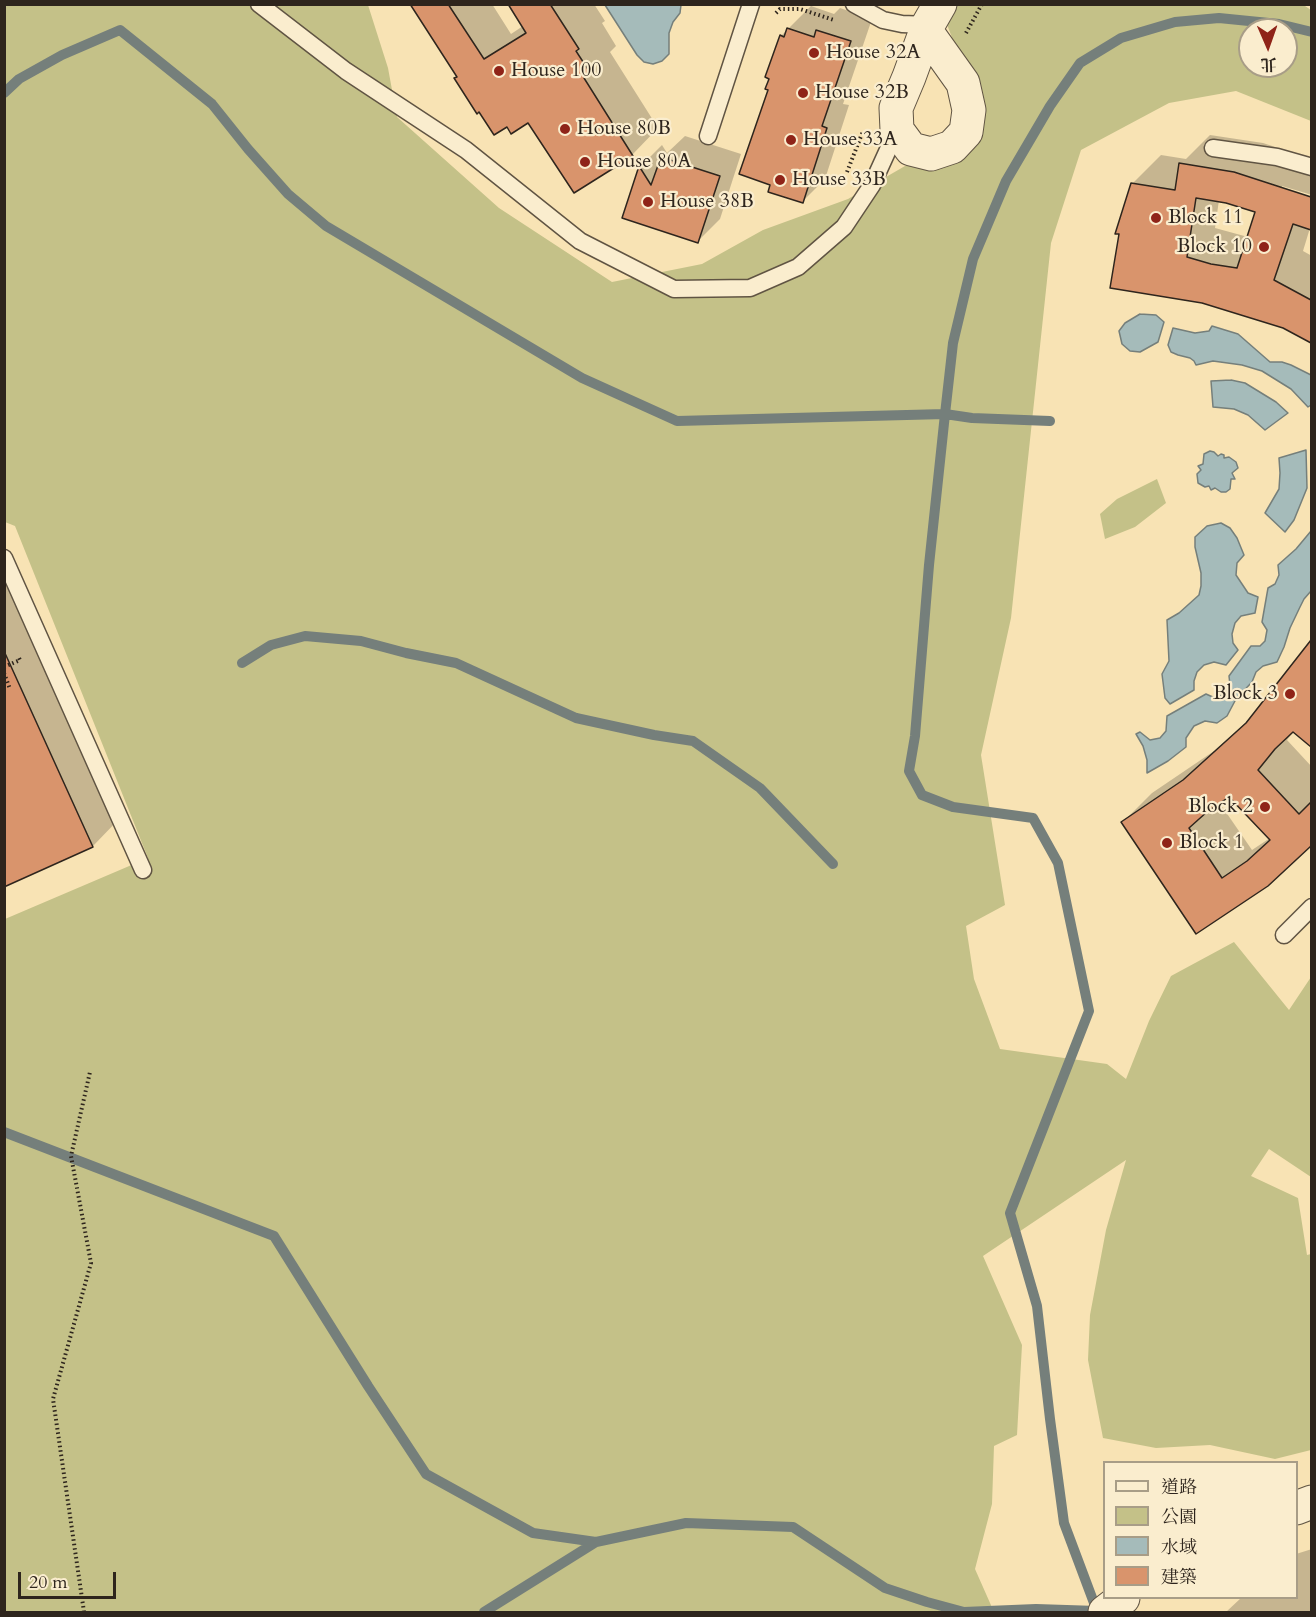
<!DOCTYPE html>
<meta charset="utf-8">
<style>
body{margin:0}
#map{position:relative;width:1316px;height:1617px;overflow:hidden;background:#f8e3b4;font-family:Cardo,"Noto Serif TC",serif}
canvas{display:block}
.frame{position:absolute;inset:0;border:6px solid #2e251d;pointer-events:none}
.legend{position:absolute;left:1103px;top:1461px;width:195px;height:138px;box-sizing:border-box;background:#faedce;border:2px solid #a89d87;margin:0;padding:8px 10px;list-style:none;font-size:18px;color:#2e251d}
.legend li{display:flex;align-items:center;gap:12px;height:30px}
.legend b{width:30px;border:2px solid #a89d87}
.north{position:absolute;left:1238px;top:18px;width:60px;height:60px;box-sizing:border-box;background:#faedce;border:2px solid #a89d87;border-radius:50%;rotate:178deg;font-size:16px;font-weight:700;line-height:24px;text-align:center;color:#2e251d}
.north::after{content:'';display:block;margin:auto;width:21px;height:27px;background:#8f2418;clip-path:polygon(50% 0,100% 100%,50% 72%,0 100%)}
.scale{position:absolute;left:18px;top:1572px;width:98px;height:27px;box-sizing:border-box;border:3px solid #2e251d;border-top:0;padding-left:8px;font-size:18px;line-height:21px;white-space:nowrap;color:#2e251d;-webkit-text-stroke:4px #faedce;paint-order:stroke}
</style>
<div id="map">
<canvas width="1316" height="1617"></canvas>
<div class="frame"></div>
<ul class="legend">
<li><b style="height:8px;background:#faedce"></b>道路</li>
<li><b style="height:16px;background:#c4c188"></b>公園</li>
<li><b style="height:16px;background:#a5bbba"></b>水域</li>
<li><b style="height:16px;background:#d9946c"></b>建築</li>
</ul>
<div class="north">北</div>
<div class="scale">20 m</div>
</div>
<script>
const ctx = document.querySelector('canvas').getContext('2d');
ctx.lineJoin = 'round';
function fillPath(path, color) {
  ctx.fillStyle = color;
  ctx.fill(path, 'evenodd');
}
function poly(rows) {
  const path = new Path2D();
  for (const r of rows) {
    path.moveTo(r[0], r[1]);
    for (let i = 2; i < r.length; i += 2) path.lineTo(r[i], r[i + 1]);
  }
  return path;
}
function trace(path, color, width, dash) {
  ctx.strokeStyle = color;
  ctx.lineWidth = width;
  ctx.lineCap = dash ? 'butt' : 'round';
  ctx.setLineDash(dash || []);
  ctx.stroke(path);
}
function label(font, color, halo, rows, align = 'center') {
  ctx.font = font + ' Cardo,serif';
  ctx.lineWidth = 4.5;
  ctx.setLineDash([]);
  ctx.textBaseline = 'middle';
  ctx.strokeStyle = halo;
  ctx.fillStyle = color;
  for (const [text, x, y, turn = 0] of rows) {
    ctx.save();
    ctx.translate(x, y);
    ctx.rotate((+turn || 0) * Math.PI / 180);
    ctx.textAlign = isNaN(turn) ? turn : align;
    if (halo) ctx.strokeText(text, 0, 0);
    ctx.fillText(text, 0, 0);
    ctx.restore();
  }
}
fillPath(poly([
 [1302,4,1311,10,1311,121,1236,91,1169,103,1081,150,1051,243,1011,618,981,755,1005,905,966,926,974,979,1000,1049,1107,1064,1126,1079,1149,1021,1171,976,1234,942,1289,1010,1311,977,1311,1177,1269,1149,1251,1176,1298,1198,1307,1255,1311,1254,1311,1450,1275,1459,1210,1445,1156,1448,1103,1438,1088,1360,1090,1315,1106,1230,1126,1160,983,1256,1022,1345,1017,1435,994,1446,992,1504,975,1569,994,1612,5,1612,5,919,148,858,15,526,5,522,5,5,368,5,388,68,397,117,499,208,612,282,702,264,763,230,848,199,905,166,953,163,973,92,946,22,958,5],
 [1250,30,1286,30,1286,66,1250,66],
 [1157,479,1166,503,1135,527,1105,539,1100,514,1117,499]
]), '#c4c188');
const water = poly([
 [605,5,681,5,680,13,673,22,669,33,669,54,662,61,653,64,644,62,637,55,605,5],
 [1140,314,1156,315,1164,322,1158,342,1140,352,1130,351,1122,344,1119,331,1125,323,1140,314],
 [1212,326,1238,334,1270,362,1282,362,1291,365,1311,375,1311,405,1308,407,1291,389,1262,371,1242,365,1213,361,1196,365,1194,361,1190,358,1178,355,1171,352,1168,345,1173,328,1195,333,1209,331,1212,326],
 [1231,380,1245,383,1276,402,1288,413,1265,430,1248,415,1234,409,1213,407,1211,381,1231,380],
 [1306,450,1307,488,1294,520,1285,532,1265,513,1279,489,1280,473,1279,458,1306,450],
 [1210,451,1214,452,1218,456,1221,454,1224,455,1224,458,1229,457,1236,462,1238,468,1232,473,1235,479,1231,479,1230,489,1226,492,1221,492,1215,488,1211,490,1209,486,1205,487,1198,483,1197,474,1201,470,1198,466,1203,464,1204,454,1210,451],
 [1221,523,1230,528,1237,538,1244,555,1237,563,1236,575,1248,593,1258,597,1255,613,1241,616,1235,623,1232,634,1233,643,1238,650,1226,665,1214,662,1204,665,1197,672,1194,681,1194,690,1170,704,1165,698,1162,674,1169,661,1167,620,1179,613,1199,595,1201,586,1201,573,1195,547,1195,537,1207,526,1221,523],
 [1311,531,1311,591,1304,599,1300,607,1290,628,1284,647,1277,662,1263,666,1256,672,1252,682,1236,699,1227,716,1217,723,1205,721,1194,726,1186,738,1186,747,1168,761,1147,773,1147,760,1143,746,1136,734,1140,732,1150,740,1160,738,1166,731,1167,716,1206,694,1215,698,1224,694,1230,685,1229,676,1251,646,1260,646,1265,641,1267,630,1262,622,1268,588,1275,584,1279,575,1278,565,1296,549,1311,531]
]);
fillPath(water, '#a5bbba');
trace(water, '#757f7b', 1.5);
fillPath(poly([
 [412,4,492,4,511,34,523,26,510,4,594,4,605,21,602,23,616,46,610,52,658,128,632,155,529,121,458,76],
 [811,6,834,14,840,8,872,19,843,104,849,105,825,179,803,201,772,184,770,89,781,36],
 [1210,135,1263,143,1312,159,1312,195,1282,186,1282,189,1312,199,1312,229,1310,228,1303,251,1312,256,1312,341,1283,327,1202,301,1132,184,1161,155,1186,159],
 [1219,200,1257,211,1248,237,1215,228],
 [685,136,741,154,720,219,698,241,624,217,640,167,662,145,667,153],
 [4,559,121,817,93,846,4,886],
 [1312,637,1312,745,1294,731,1287,740,1312,767,1312,844,1266,885,1196,932,1123,822,1152,793,1214,751,1254,715,1299,658],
 [1229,795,1270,838,1252,850,1219,802],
 [1312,1549,1312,1612,1226,1612,1241,1598,1296,1598,1296,1554]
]), '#0003');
trace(poly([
 [4,93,19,79,62,55,120,30,212,104,248,149,288,194,326,226,582,378,677,421,945,414,929,565,915,736,909,771,922,795,953,807,1033,818,1058,863,1089,1011,1010,1213,1037,1306,1050,1419,1064,1523,1097,1611,1036,1609,964,1612,927,1602,885,1588,793,1527,686,1523,596,1542,533,1533,426,1474,368,1386,274,1236,4,1132],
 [1050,421,972,418,945,414,953,343,973,259,1006,181,1050,106,1080,63,1121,38,1175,22,1219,18,1279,24,1312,32],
 [242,663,271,645,305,636,361,641,406,653,456,663,576,718,654,735,693,741,760,788,833,864],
 [484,1612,596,1542]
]), '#757f7b', 10);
const building = poly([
 [410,4,448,4,484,59,526,33,508,4,550,4,579,49,576,51,591,74,584,78,633,156,574,193,528,123,511,134,507,127,494,135,479,112,477,114,454,78,457,77,410,4],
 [787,28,814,37,816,30,851,41,822,126,827,128,803,203,768,192,770,185,739,174,768,90,765,89,769,79,765,77,780,35,784,37,787,28],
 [661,157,720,176,698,243,622,218,639,166,651,185,661,157],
 [1179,163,1234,172,1311,197,1311,230,1293,224,1274,280,1311,300,1311,343,1283,328,1202,303,1110,288,1119,234,1115,234,1131,183,1175,190,1179,163],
 [1196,198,1226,203,1255,212,1237,268,1211,264,1187,257,1196,198],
 [1311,640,1311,747,1293,732,1275,749,1258,770,1299,814,1311,802,1311,846,1268,886,1196,934,1121,822,1183,780,1246,723,1311,640],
 [1229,797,1270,840,1247,861,1222,878,1189,828,1208,811,1229,797],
 [4,651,93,847,4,887,4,651]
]);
fillPath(building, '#d9946c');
trace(building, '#2e251d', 1.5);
const lane = poly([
 [259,4,346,71,466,150,580,241,674,289,750,288,798,267,844,227,872,185,897,130],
 [854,4,883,20,902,24,928,25],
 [708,136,751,4],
 [1213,148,1277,157,1312,167],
 [4,558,143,870],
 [1284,935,1312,907]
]);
const street = poly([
 [926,31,963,83,969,110,966,132,952,147,931,154,911,149,897,130,896,108,909,77,928,25,940,4],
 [1296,1508,1312,1502],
 [1105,1612,1123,1598]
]);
trace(lane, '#605443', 19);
trace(street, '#605443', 35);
trace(poly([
 [776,13,780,9,800,9,834,20],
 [966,33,982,4],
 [847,172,863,131],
 [4,667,20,660,19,658],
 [4,673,10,689],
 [84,1612,53,1399,91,1263,71,1156,90,1072]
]), '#2e251d', 4, [1.5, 3]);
trace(lane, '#faedce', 16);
trace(street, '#faedce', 33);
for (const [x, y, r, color] of [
 [814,53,6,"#8f2418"],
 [499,71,6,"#8f2418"],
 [803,93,6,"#8f2418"],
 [565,129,6,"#8f2418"],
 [791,140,6,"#8f2418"],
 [585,162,6,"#8f2418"],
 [780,180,6,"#8f2418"],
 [648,202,6,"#8f2418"],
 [1156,218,6,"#8f2418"],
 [1264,247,6,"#8f2418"],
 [1290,694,6,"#8f2418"],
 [1265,807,6,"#8f2418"],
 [1167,843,6,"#8f2418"]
]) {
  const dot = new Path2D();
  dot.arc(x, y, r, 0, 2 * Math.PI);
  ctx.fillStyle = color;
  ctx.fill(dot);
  trace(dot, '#faedce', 2);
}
label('20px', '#2e251d', '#faedce', [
 ["House 32A",826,53],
 ["House 100",511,71],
 ["House 32B",815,93],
 ["House 80B",577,129],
 ["House 33A",803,140],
 ["House 80A",597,162],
 ["House 33B",792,180],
 ["House 38B",660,202],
 ["Block 11",1168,218],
 ["Block 10",1252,247,"right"],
 ["Block 3",1278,694,"right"],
 ["Block 2",1253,807,"right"],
 ["Block 1",1179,843]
], 'left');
</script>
